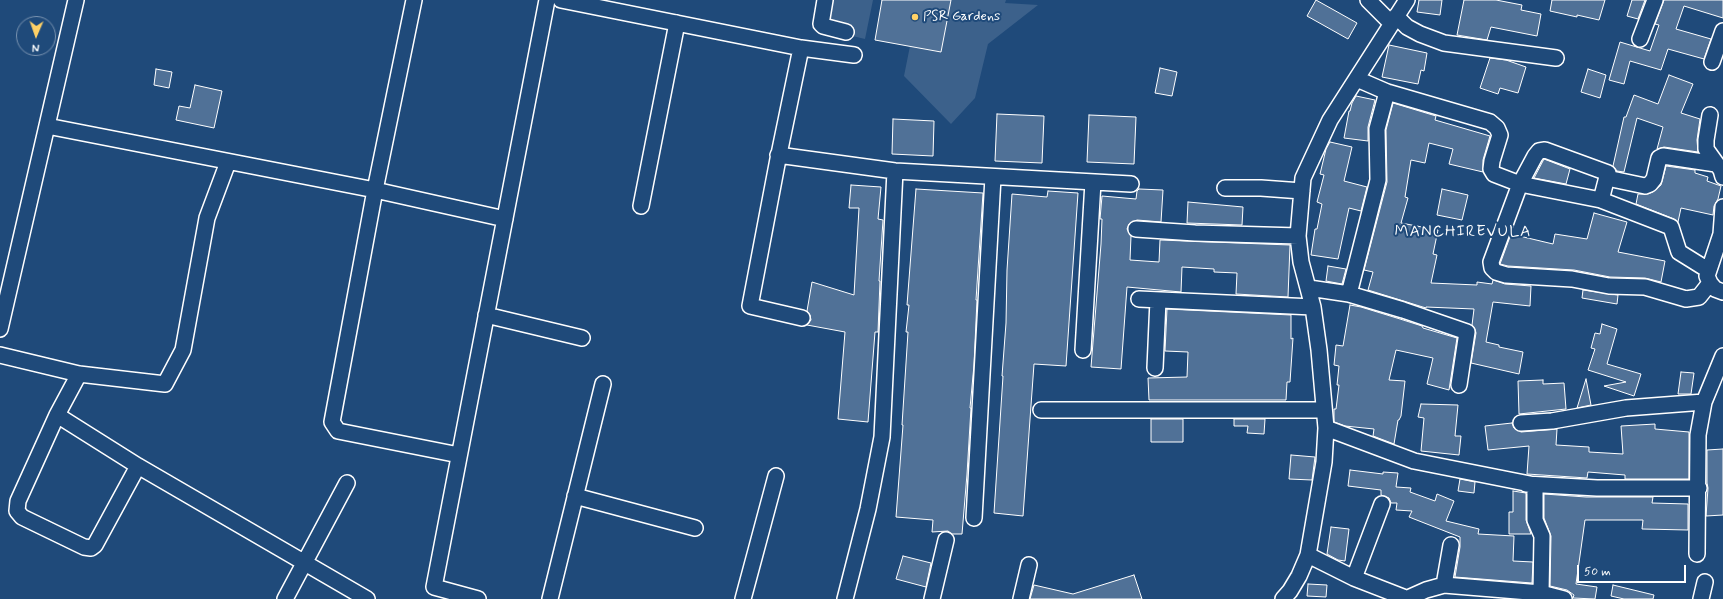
<!DOCTYPE html>
<style>
body{margin:0}
#map{position:relative;width:1723px;height:599px;overflow:hidden;background:#1f4a7a;font-family:Mynerve,sans-serif}
canvas{display:block}
.north{position:absolute;left:16px;top:16px;width:40px;height:40px;box-sizing:border-box;background:#1f4a7a;border:1px solid #7992af;border-radius:50%;rotate:182deg;font-size:11px;font-weight:700;line-height:16px;text-align:center;color:#fff}
.north::after{content:'';display:block;margin:auto;width:14px;height:18px;background:#ffd166;clip-path:polygon(50% 0,100% 100%,50% 72%,0 100%)}
.scale{position:absolute;left:1577px;top:565px;width:109px;height:18px;box-sizing:border-box;border:2px solid #fff;border-top:0;padding-left:5px;font-size:12px;line-height:14px;white-space:nowrap;color:#fff;-webkit-text-stroke:3px #1f4a7a;paint-order:stroke}
</style>
<div id="map">
<canvas width="1723" height="599"></canvas>
<div class="north">N</div>
<div class="scale">50 m</div>
</div>
<script>
const ctx = document.querySelector('canvas').getContext('2d');
ctx.lineJoin = 'round';
function fillPath(path, color) {
  ctx.fillStyle = color;
  ctx.fill(path, 'evenodd');
}
function poly(rows) {
  const path = new Path2D();
  for (const r of rows) {
    path.moveTo(r[0], r[1]);
    for (let i = 2; i < r.length; i += 2) path.lineTo(r[i], r[i + 1]);
  }
  return path;
}
function trace(path, color, width, dash) {
  ctx.strokeStyle = color;
  ctx.lineWidth = width;
  ctx.lineCap = dash ? 'butt' : 'round';
  ctx.setLineDash(dash || []);
  ctx.stroke(path);
}
function label(font, color, halo, rows, align = 'center') {
  ctx.font = font + ' Mynerve,sans-serif';
  ctx.lineWidth = 4;
  ctx.setLineDash([]);
  ctx.textBaseline = 'middle';
  ctx.strokeStyle = halo;
  ctx.fillStyle = color;
  for (const [text, x, y, turn = 0] of rows) {
    ctx.save();
    ctx.translate(x, y);
    ctx.rotate((+turn || 0) * Math.PI / 180);
    ctx.textAlign = isNaN(turn) ? turn : align;
    if (halo) ctx.strokeText(text, 0, 0);
    ctx.fillText(text, 0, 0);
    ctx.restore();
  }
}
fillPath(poly([
 [822,0,873,0,865,39,815,27],
 [951,0,1006,0,1005,3,1038,5,988,44,975,98,951,124,904,76,910,46,941,52]
]), '#3c618b');
const building = poly([
 [882,0,951,0,941,52,875,40,882,0],
 [1316,0,1357,23,1348,39,1307,16,1316,0],
 [1419,0,1442,0,1440,15,1417,12,1419,0],
 [1464,0,1496,0,1522,5,1521,10,1541,14,1537,36,1491,27,1487,40,1457,35,1464,0],
 [1552,0,1605,0,1599,20,1577,15,1577,17,1550,11,1552,0],
 [1632,0,1645,0,1638,19,1627,16,1632,0],
 [1664,0,1723,0,1723,18,1684,6,1676,29,1711,39,1704,59,1668,49,1661,70,1630,61,1624,84,1609,80,1620,42,1650,51,1659,25,1655,24,1664,0],
 [1389,45,1427,53,1424,71,1421,70,1418,84,1382,77,1389,45],
 [1490,58,1506,60,1526,67,1518,93,1500,88,1498,94,1480,88,1490,58],
 [1160,68,1177,72,1172,96,1155,93,1160,68],
 [156,69,172,72,169,88,154,85,156,69],
 [1588,69,1606,75,1600,98,1581,92,1588,69],
 [1669,75,1693,84,1681,113,1700,119,1697,140,1698,152,1664,147,1657,149,1663,127,1637,118,1624,172,1617,171,1613,166,1624,117,1626,117,1634,95,1658,104,1669,75],
 [195,85,222,91,214,128,176,120,179,106,190,108,195,85],
 [1356,96,1375,100,1368,127,1368,141,1344,138,1349,111,1350,111,1352,103,1356,96],
 [1393,103,1436,116,1435,120,1490,136,1483,160,1483,172,1449,164,1453,149,1429,143,1425,163,1411,160,1405,197,1408,198,1401,223,1438,230,1433,254,1437,255,1431,283,1477,285,1477,282,1492,284,1493,280,1505,284,1531,286,1530,306,1493,302,1486,342,1499,345,1499,347,1523,352,1519,374,1471,363,1476,333,1475,329,1472,325,1474,309,1426,307,1426,308,1368,290,1373,272,1364,270,1387,182,1386,130,1393,103],
 [997,114,1044,116,1042,163,995,161,997,114],
 [1089,115,1136,117,1134,164,1087,162,1089,115],
 [893,119,934,121,933,156,892,154,893,119],
 [1330,142,1352,147,1344,181,1367,187,1361,211,1349,208,1338,259,1311,255,1315,229,1317,229,1322,204,1317,202,1324,175,1320,174,1326,149,1330,142],
 [1544,159,1570,169,1566,184,1534,178,1544,159],
 [1666,166,1695,170,1695,173,1708,177,1707,181,1721,186,1718,199,1714,206,1713,215,1681,208,1678,222,1674,219,1636,204,1638,194,1648,194,1653,192,1661,185,1666,166],
 [851,185,881,187,878,219,883,220,879,281,880,281,878,332,875,332,868,422,838,419,845,332,807,325,811,320,810,315,807,311,812,282,854,295,859,208,849,208,851,185],
 [916,189,983,193,976,300,977,300,974,365,970,408,971,408,967,474,962,534,952,534,948,531,932,532,933,520,896,517,903,425,902,425,908,332,906,332,909,305,907,305,916,189],
 [1139,189,1163,190,1161,222,1137,220,1129,224,1127,229,1131,236,1130,260,1159,262,1160,240,1290,245,1288,297,1236,294,1237,273,1214,272,1214,269,1182,267,1181,292,1127,287,1121,369,1091,367,1101,244,1102,219,1100,219,1102,196,1136,199,1137,191,1139,189],
 [1442,189,1468,195,1462,220,1437,215,1442,189],
 [1048,191,1078,193,1066,366,1034,364,1023,516,994,513,1003,376,1002,376,1006,323,1007,270,1012,194,1047,197,1048,191],
 [1188,202,1243,207,1242,225,1187,223,1188,202],
 [1594,213,1627,222,1618,252,1665,261,1661,282,1645,278,1610,277,1574,270,1508,266,1500,264,1511,234,1553,244,1555,234,1587,239,1594,213],
 [1328,266,1346,269,1342,284,1326,281,1328,266],
 [1583,290,1618,295,1617,304,1582,298,1583,290],
 [1350,305,1361,307,1400,319,1422,326,1423,328,1457,338,1449,390,1427,384,1433,358,1396,350,1389,380,1405,381,1401,416,1399,420,1398,420,1394,444,1373,436,1374,429,1345,426,1334,422,1334,409,1336,409,1339,385,1337,385,1339,366,1334,365,1336,345,1343,346,1350,305],
 [1167,309,1291,315,1291,339,1293,338,1290,382,1287,382,1286,400,1149,400,1148,378,1187,377,1188,352,1165,351,1167,309],
 [1602,324,1617,329,1607,364,1641,374,1634,396,1604,386,1626,382,1588,370,1595,349,1591,348,1595,333,1600,334,1602,324],
 [1681,372,1694,373,1691,394,1678,394,1681,372],
 [1586,379,1591,405,1577,408,1586,379],
 [1543,380,1543,384,1564,383,1566,409,1519,414,1518,381,1543,380],
 [1421,404,1458,405,1455,436,1461,436,1459,455,1421,451,1424,418,1418,417,1421,404],
 [1151,419,1183,419,1183,442,1151,442,1151,419],
 [1234,419,1265,419,1264,434,1247,433,1248,426,1234,426,1234,419],
 [1512,423,1514,428,1521,432,1557,429,1556,445,1589,447,1589,452,1623,454,1621,426,1655,424,1655,429,1689,432,1689,479,1625,479,1625,475,1588,472,1587,478,1527,474,1529,446,1488,450,1485,426,1512,423],
 [1723,449,1723,515,1706,516,1708,488,1707,483,1707,450,1723,449],
 [1291,455,1315,457,1312,480,1289,479,1291,455],
 [1350,470,1383,474,1383,472,1398,473,1396,487,1411,488,1410,492,1435,501,1437,494,1454,501,1446,521,1479,529,1478,534,1514,536,1513,561,1533,562,1532,583,1455,577,1460,547,1460,537,1409,517,1412,511,1396,510,1397,503,1391,503,1389,498,1381,495,1381,490,1348,486,1350,470],
 [1460,479,1475,482,1474,493,1458,491,1460,479],
 [1513,491,1526,493,1526,520,1531,534,1509,534,1509,512,1513,512,1513,491],
 [1544,494,1586,497,1653,497,1652,503,1688,504,1688,530,1642,529,1643,520,1585,520,1576,584,1597,587,1595,599,1573,598,1574,595,1567,590,1550,586,1551,536,1544,518,1544,494],
 [1331,527,1349,529,1345,561,1338,560,1327,554,1331,527],
 [903,556,931,563,926,587,896,579,903,556],
 [1134,575,1142,599,1030,599,1034,585,1073,594,1134,575],
 [1308,584,1327,585,1326,597,1307,596,1308,584],
 [1613,585,1654,595,1653,599,1624,599,1611,596,1613,585]
]);
fillPath(building, '#507197');
trace(building, '#fff', 1);
const minor = poly([
 [414,0,375,190,332,422,338,431,459,455],
 [561,0,801,48,854,55],
 [825,0,821,24,823,26,846,32],
 [1368,0,1391,23],
 [1396,16,1407,27,1420,34,1444,43,1556,58],
 [1640,39,1655,0],
 [801,48,778,159,750,306,802,318],
 [1712,62,1723,31],
 [1357,79,1387,92,1490,122,1497,128,1500,135,1492,161,1491,169,1494,174,1520,184,1601,200,1671,227,1679,252,1708,270],
 [1710,115,1706,140,1706,149,1721,170,1723,177],
 [47,126,375,190,505,219],
 [778,155,895,171,1131,184],
 [1607,178,1645,186,1650,184,1654,179,1659,158,1663,156,1716,164],
 [1225,188,1261,188,1302,191],
 [1601,200,1608,173,1545,150,1539,151,1535,156,1520,184,1491,262,1492,268,1496,272,1506,275,1572,279,1609,286,1645,287,1686,299,1699,297,1710,283],
 [641,206,677,23],
 [1723,207,1721,234,1707,276,1710,283,1715,289,1723,292],
 [1136,229,1195,233,1298,236],
 [1309,288,1349,294,1403,310,1467,332,1459,385],
 [1349,294,1378,180,1377,129,1387,92],
 [1139,299,1313,307],
 [486,315,582,338],
 [0,329,76,0],
 [1083,350,1093,182],
 [0,355,79,374,165,384,183,350,207,218,228,162],
 [1155,368,1158,300],
 [79,374,57,415,18,501,17,511,22,517,84,547,91,548,95,545,138,466],
 [1041,410,1323,410],
 [57,415,138,466,367,599],
 [1521,423,1552,421,1626,408,1704,402,1723,356],
 [1326,428,1414,461,1535,485,1535,520,1542,536,1541,593],
 [1526,484,1597,488,1699,488],
 [575,496,695,528],
 [974,518,993,177],
 [1697,554,1698,435,1704,402],
 [1308,555,1354,578,1408,599],
 [1354,578,1382,504],
 [1444,585,1451,545],
 [1408,598,1426,590,1444,585,1541,593,1564,599],
 [285,599,347,483],
 [478,599,434,587,547,0],
 [550,599,603,384],
 [743,599,776,476],
 [845,599,868,509,882,437,895,171],
 [932,599,946,540],
 [1021,599,1029,565],
 [1283,599,1290,591,1299,576,1308,555,1324,462,1326,428,1319,350,1313,307,1301,262,1298,236,1303,178,1330,120,1407,0],
 [1701,599,1705,582]
]);
trace(minor, '#fff', 18);
trace(minor, '#1f4a7a', 15);
for (const [x, y, r, color] of [
 [915,17,4,"#ffd166"]
]) {
  const dot = new Path2D();
  dot.arc(x, y, r, 0, 2 * Math.PI);
  ctx.fillStyle = color;
  ctx.fill(dot);
  trace(dot, '#1f4a7a', 1.5);
}
label('14px', '#fff', '#1f4a7a', [
 ["PSR Gardens",923,17]
], 'left');
ctx.letterSpacing = '1px';
label('16px', '#fff', '#1f4a7a', [
 ["MANCHIREVULA",1463,233]
]);
ctx.letterSpacing = '0px';
</script>
